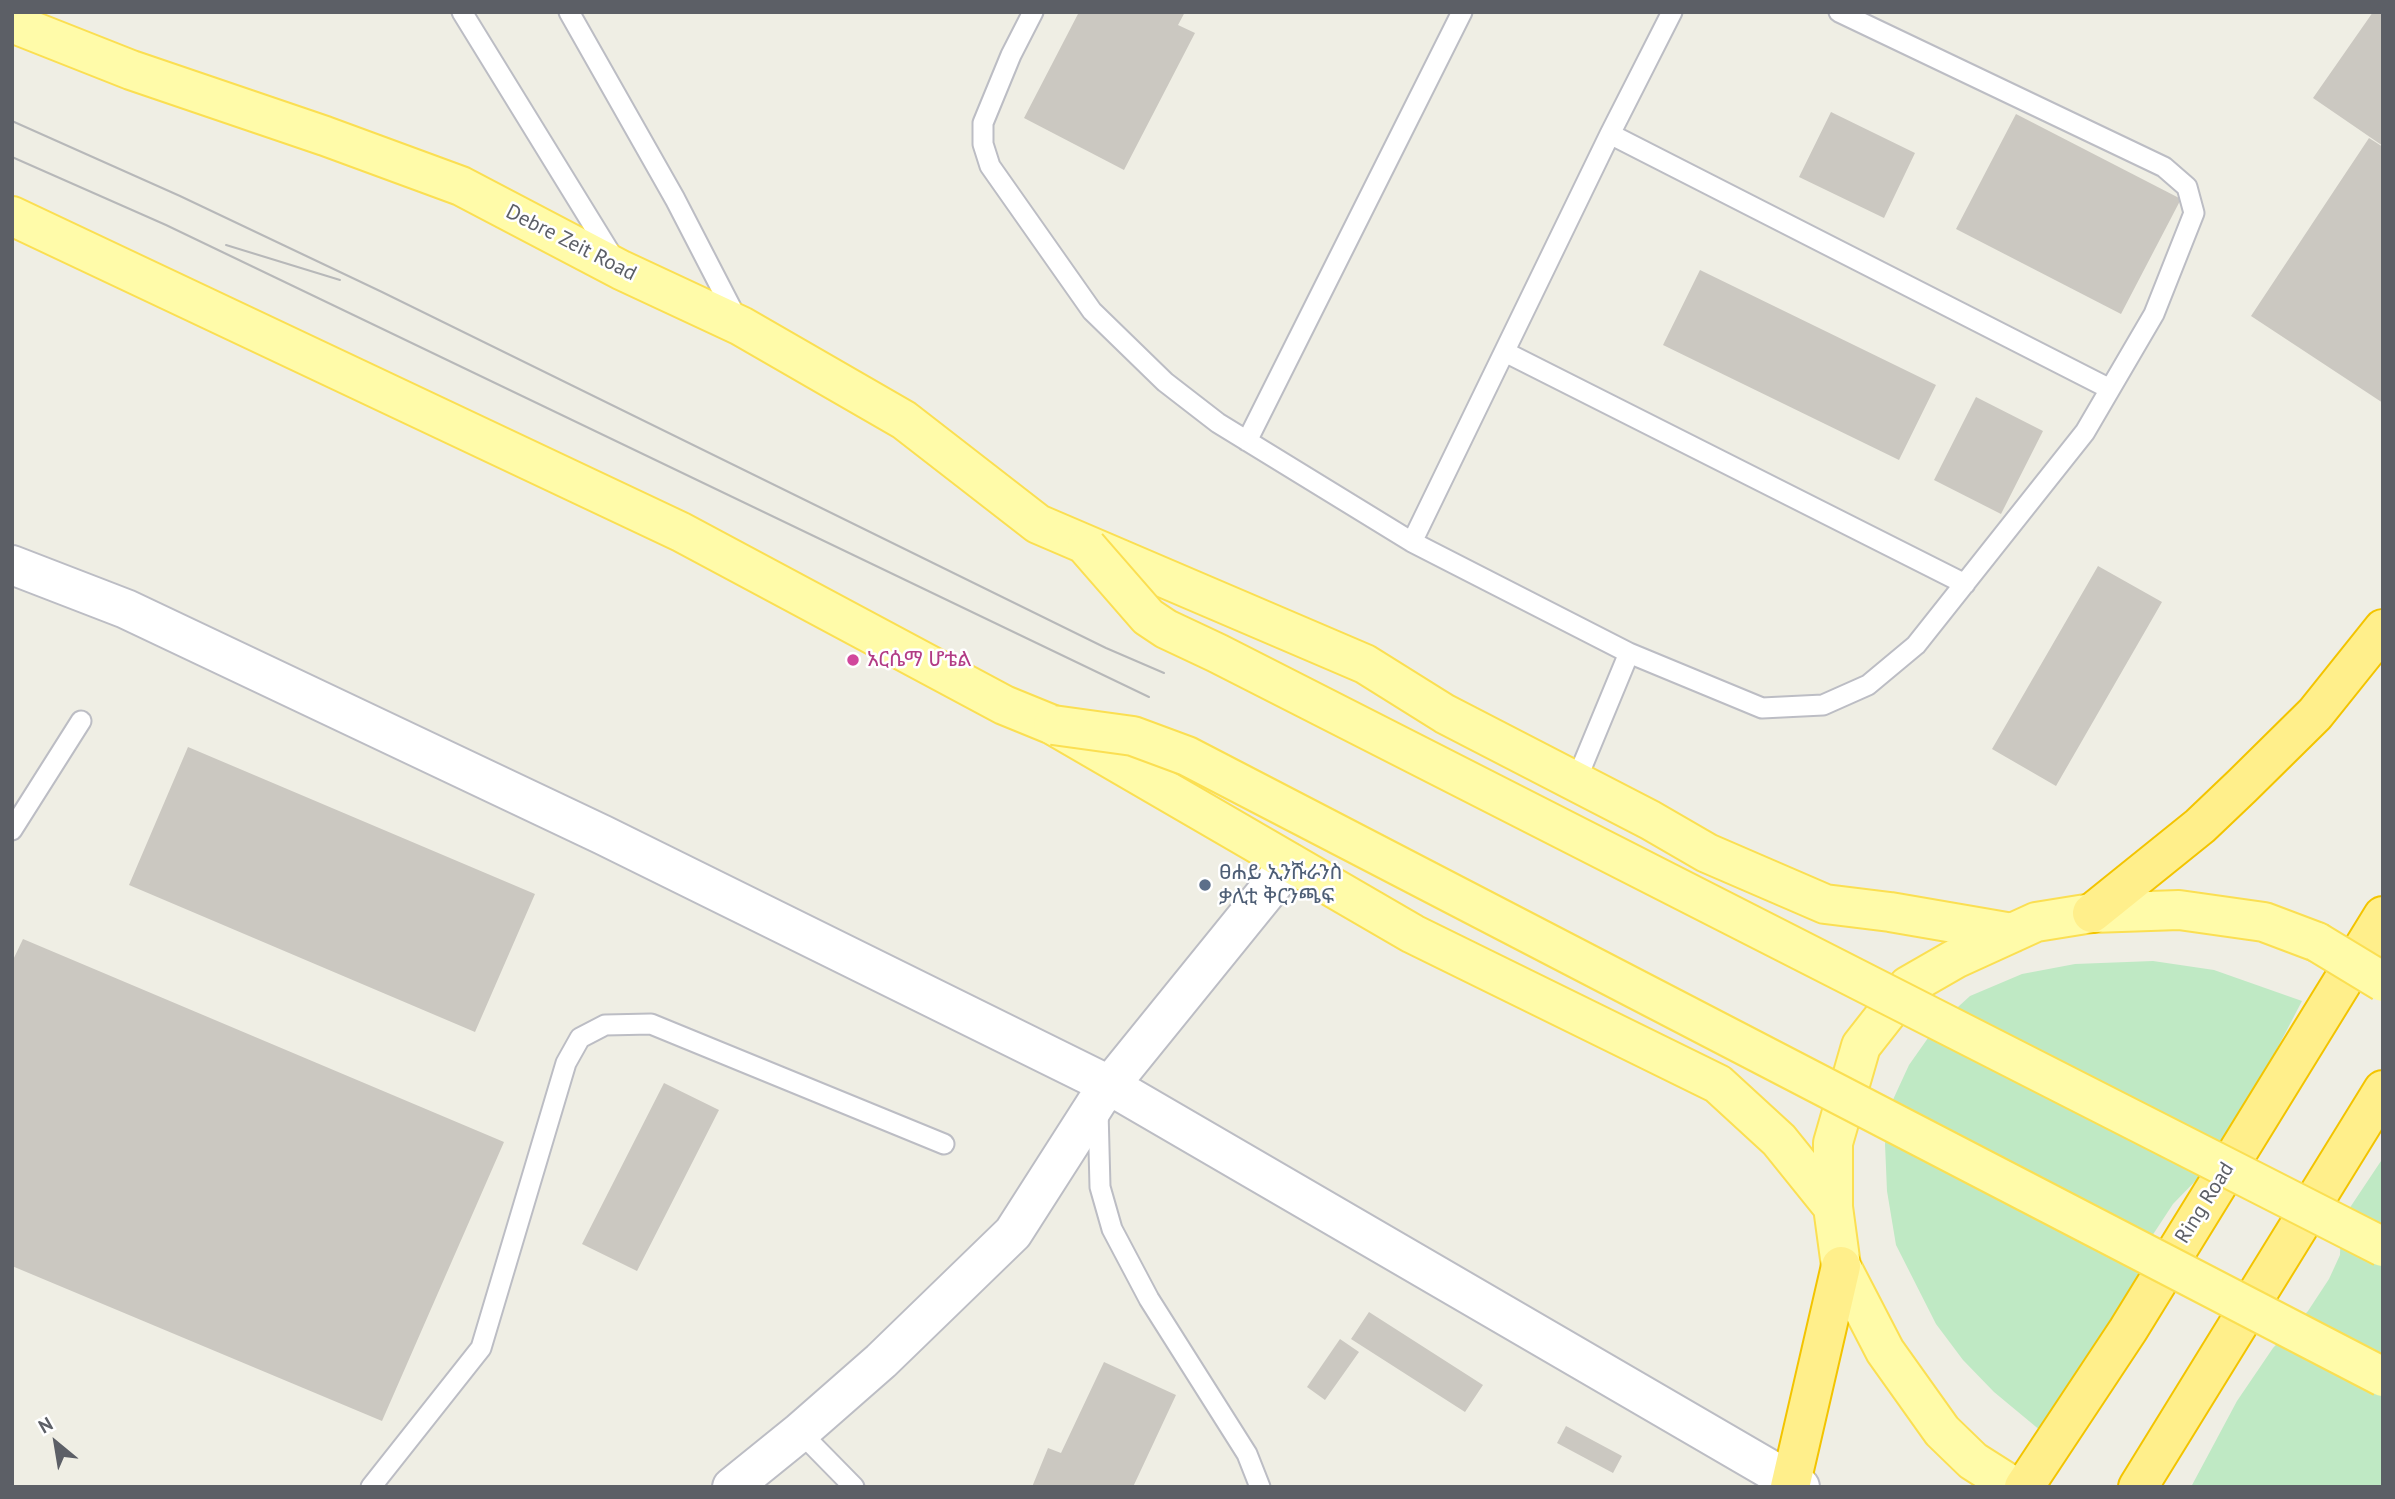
<!DOCTYPE html>
<meta charset="utf-8">
<style>
body{margin:0}
#map{position:relative;width:2395px;height:1499px;overflow:hidden;background:#efeee4;font-family:"PT Sans",sans-serif}
canvas{display:block}
.frame{position:absolute;inset:0;border:14px solid #5c5f66;pointer-events:none}
.north{position:absolute;left:21px;top:1408px;width:70px;height:70px;-webkit-text-stroke:5px #fff;paint-order:stroke;rotate:330deg;font-size:19px;font-weight:700;line-height:28px;text-align:center;color:#5c5f66}
.north::after{content:'';display:block;margin:auto;width:24px;height:32px;background:#5c5f66;clip-path:polygon(50% 0,100% 100%,50% 72%,0 100%)}
</style>
<div id="map">
<canvas width="2395" height="1499"></canvas>
<div class="frame"></div>
<div class="north">N</div>
</div>
<script>
const ctx = document.querySelector('canvas').getContext('2d');
ctx.lineJoin = 'round';
function fillPath(path, color) {
  ctx.fillStyle = color;
  ctx.fill(path, 'evenodd');
}
function poly(rows) {
  const path = new Path2D();
  for (const r of rows) {
    path.moveTo(r[0], r[1]);
    for (let i = 2; i < r.length; i += 2) path.lineTo(r[i], r[i + 1]);
  }
  return path;
}
function trace(path, color, width, dash) {
  ctx.strokeStyle = color;
  ctx.lineWidth = width;
  ctx.lineCap = dash ? 'butt' : 'round';
  ctx.setLineDash(dash || []);
  ctx.stroke(path);
}
function label(font, color, halo, rows, align = 'center') {
  ctx.font = font + ' "PT Sans","Noto Sans Ethiopic",sans-serif';
  ctx.lineWidth = 5;
  ctx.setLineDash([]);
  ctx.textBaseline = 'middle';
  ctx.strokeStyle = halo;
  ctx.fillStyle = color;
  for (const [text, x, y, turn = 0] of rows) {
    ctx.save();
    ctx.translate(x, y);
    ctx.rotate((+turn || 0) * Math.PI / 180);
    ctx.textAlign = isNaN(turn) ? turn : align;
    if (halo) ctx.strokeText(text, 0, 0);
    ctx.fillText(text, 0, 0);
    ctx.restore();
  }
}
fillPath(poly([
 [2153,961,2214,970,2302,1001,2243,1114,2208,1168,2173,1204,2152,1236,2140,1294,2047,1436,1994,1392,1963,1360,1936,1324,1896,1245,1887,1191,1885,1144,1891,1104,1909,1065,1935,1028,1970,996,2022,974,2075,964],
 [2383,1158,2383,1487,2191,1487,2237,1401,2273,1348,2308,1311,2329,1279,2340,1255,2341,1221]
]), '#bfe9c4');
fillPath(poly([
 [1079,12,1185,12,1178,25,1195,33,1124,170,1024,118],
 [2373,12,2383,12,2383,146,2313,98],
 [1831,112,1915,153,1884,218,1799,177],
 [2016,114,2181,199,2121,314,1956,229],
 [2369,138,2383,147,2383,403,2251,316],
 [1700,270,1936,385,1899,460,1663,345],
 [1976,397,2043,431,2001,514,1934,480],
 [2098,566,2162,602,2056,786,1992,749],
 [188,747,535,894,475,1032,129,885],
 [23,939,504,1142,382,1421,12,1266,12,962],
 [664,1083,719,1110,637,1271,582,1244],
 [1369,1312,1483,1385,1465,1412,1351,1339],
 [1340,1339,1359,1352,1325,1400,1307,1387],
 [1104,1362,1176,1395,1133,1487,1032,1487,1048,1448,1061,1453],
 [1566,1426,1622,1456,1613,1473,1557,1443]
]), '#cbc8c1');
const lane = poly([
 [462,12,614,259],
 [569,12,675,199,737,319],
 [1033,12,1011,55,983,123,983,144,990,166,1092,311,1165,382,1218,423,1412,542,1629,653,1576,781],
 [1610,134,2110,389],
 [1505,352,1965,584],
 [1247,441,1462,12],
 [1412,542,1610,134,1672,12],
 [1629,653,1762,708,1823,705,1868,685,1916,645,2085,432,2154,314,2194,213,2187,187,2164,167,1839,12],
 [12,830,81,721],
 [1098,1110,1100,1187,1112,1229,1149,1299,1247,1454,1260,1487],
 [800,1432,854,1487],
 [371,1487,481,1348,566,1063,580,1038,605,1025,651,1024,944,1144]
]);
const street = poly([
 [12,565,126,609,603,835,1109,1085,1800,1487],
 [732,1487,800,1432,881,1361,1013,1233,1098,1100,1290,863]
]);
const primary = poly([
 [12,23,131,70,325,136,461,186,621,270,741,326,904,420,1038,524,1365,664,1445,714,1650,820,1707,853,1825,904,1890,912,2012,933],
 [12,216,681,532,1004,705,1053,725,1413,934,1718,1084,1779,1140,1833,1207],
 [2014,1487,1973,1461,1942,1431,1885,1351,1841,1266,1833,1207,1833,1143,1861,1046,1908,986,1955,959,2036,922,2092,913,2179,910,2264,922,2317,942]
]);
const highway = poly([
 [2092,913,2200,826,2242,786,2315,714,2383,629],
 [1790,1487,1841,1266],
 [2024,1487,2128,1330,2383,916],
 [2138,1487,2383,1090]
]);
trace(lane, '#bcbdc4', 23);
trace(street, '#bcbdc4', 42);
trace(primary, '#fbdf52', 42);
trace(highway, '#f3c400', 42);
trace(lane, '#fff', 19);
trace(street, '#fff', 38);
trace(primary, '#fffba9', 38);
trace(highway, '#ffef8b', 38);
trace(poly([
 [12,121,180,196,382,292,1106,648,1164,673],
 [12,157,166,225,1149,697],
 [226,245,340,280]
]), '#b7b8b9', 2);
const primaryBridge = poly([
 [1087,547,1148,617,1166,629,1217,653,2383,1247],
 [1053,725,1133,736,1187,756,2383,1377],
 [2317,942,2383,982]
]);
trace(primaryBridge, '#fbdf52', 42, []);
trace(primaryBridge, '#fffba9', 38);
for (const [x, y, r, color] of [
 [853,660,7,"#d1479c"],
 [1205,885,7,"#5c6f8a"]
]) {
  const dot = new Path2D();
  dot.arc(x, y, r, 0, 2 * Math.PI);
  ctx.fillStyle = color;
  ctx.fill(dot);
  trace(dot, '#fff', 2.5);
}
label('21px', '#5c5f66', '#fff', [
 ["Debre Zeit Road",571,243,27],
 ["Ring Road",2205,1203,-58]
]);
label('21px', '#b23c85', '#fff', [
 ["አርሴማ ሆቴል",867,660]
], 'left');
label('21px', '#4e5e75', '#fff', [
 ["ፀሐይ ኢንሹራንስ",1219,873],
 ["ቃሊቲ ቅርንጫፍ",1219,897]
], 'left');
</script>
